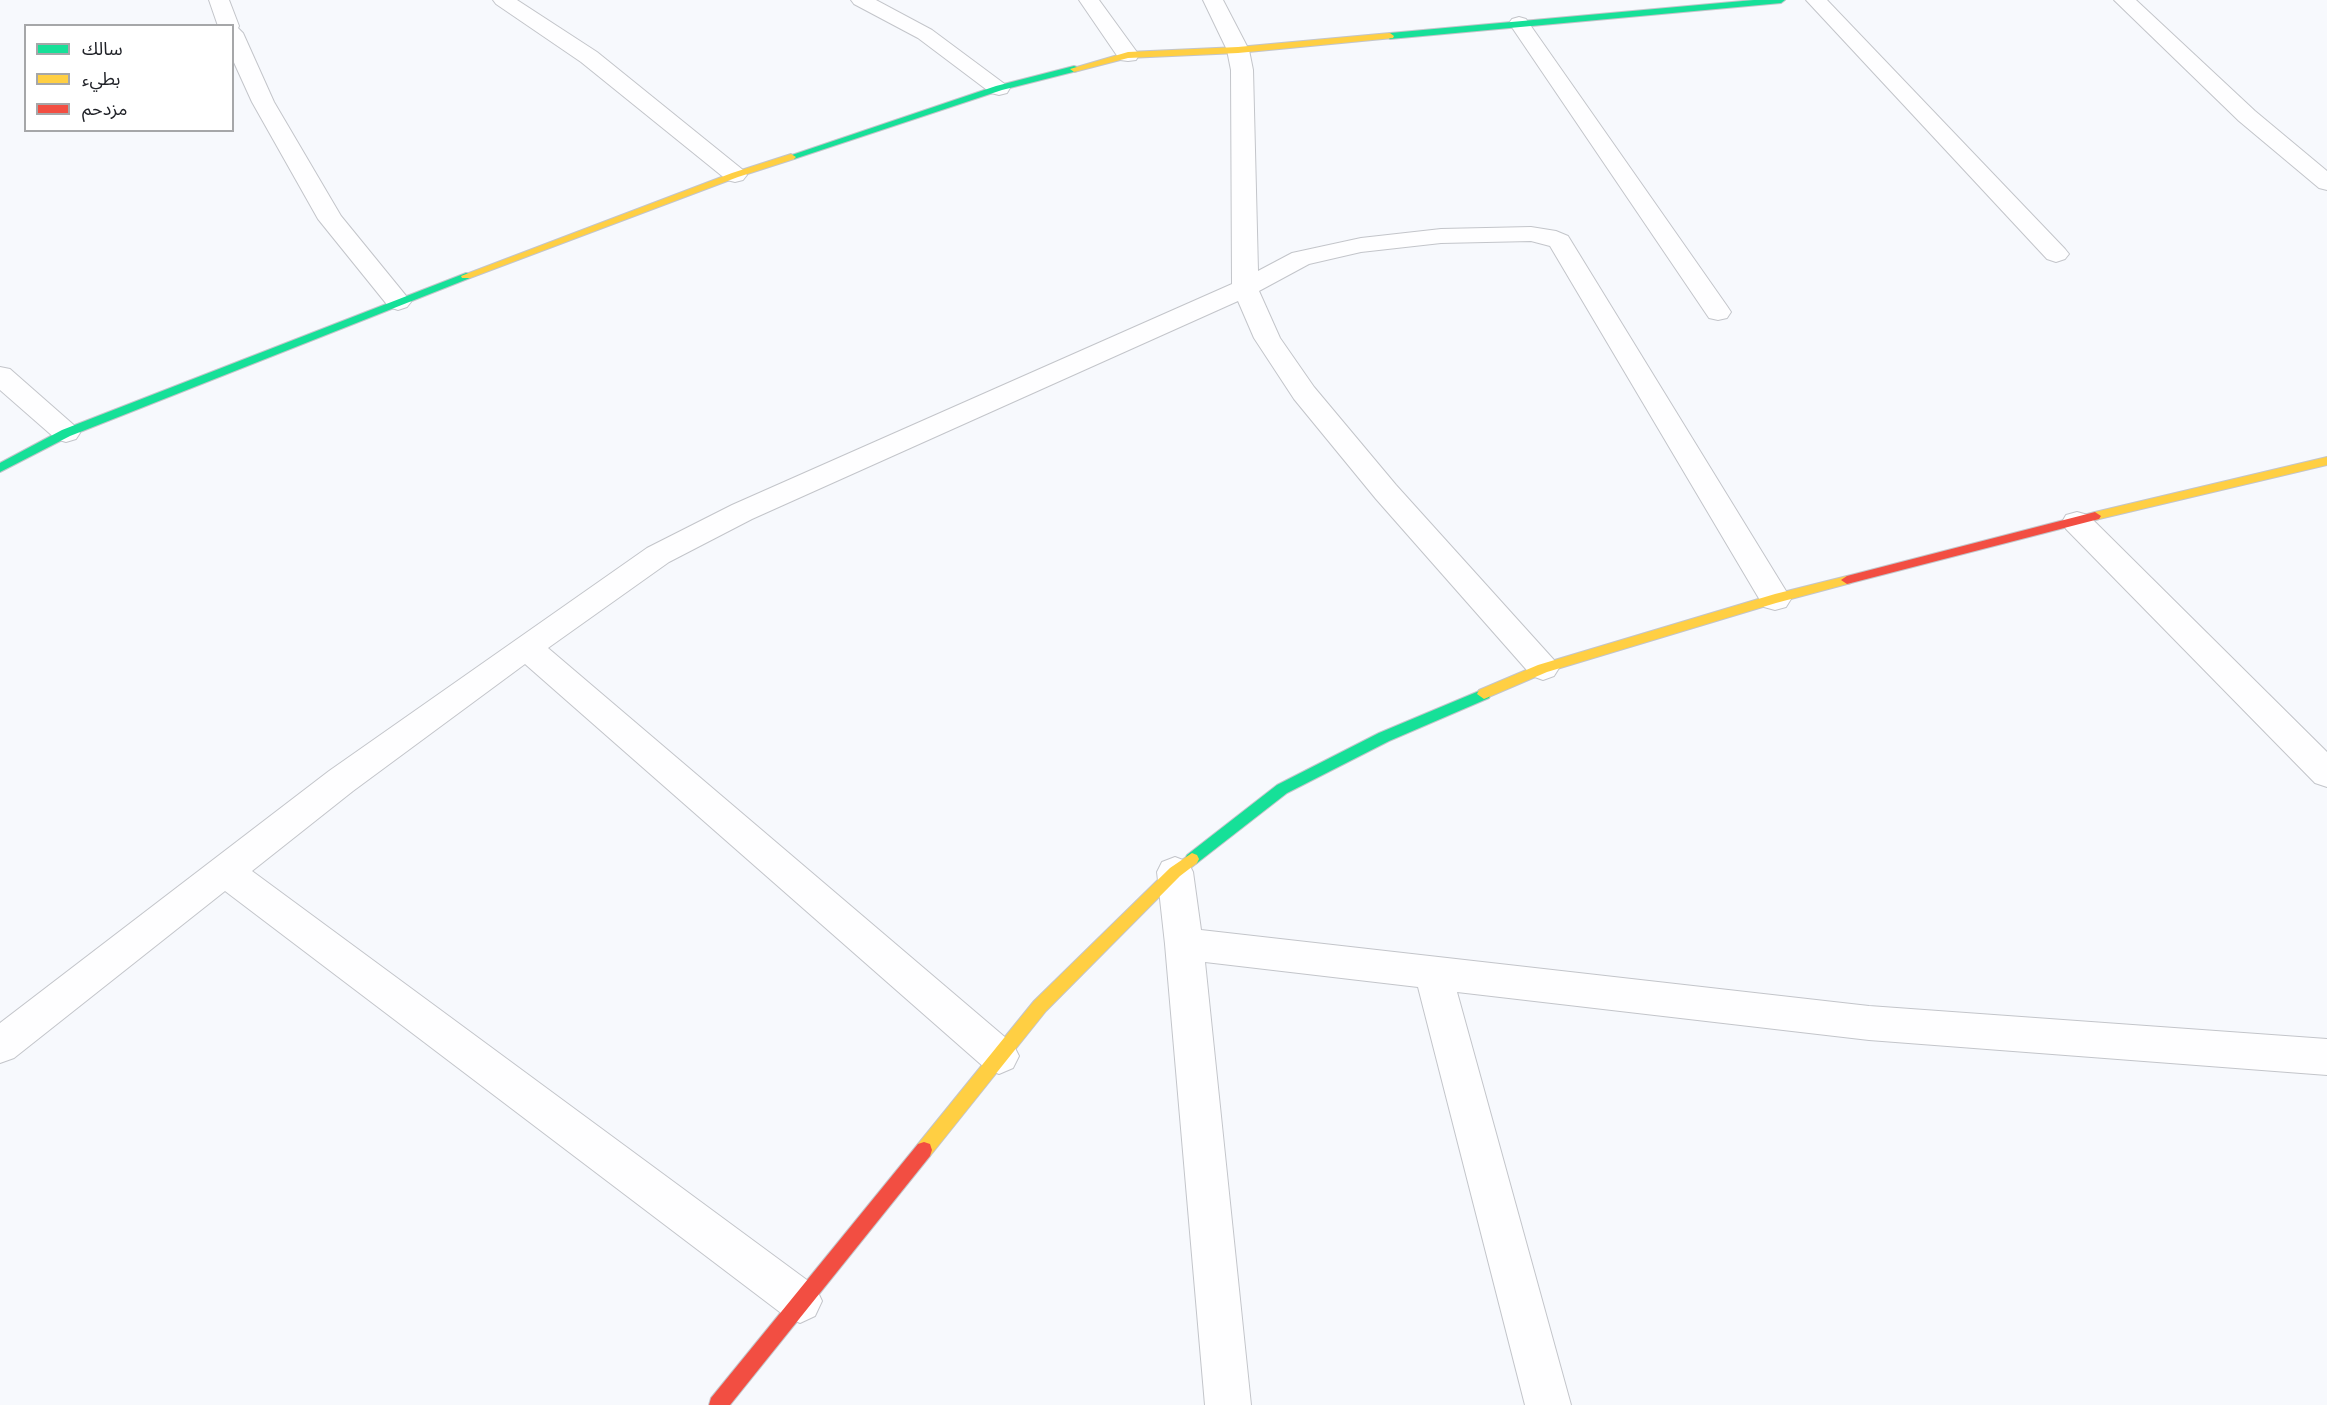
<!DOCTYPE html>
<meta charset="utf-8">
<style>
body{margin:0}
#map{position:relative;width:2327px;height:1405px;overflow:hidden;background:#f7f9fd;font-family:"Open Sans","Noto Sans Arabic",sans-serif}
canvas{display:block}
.legend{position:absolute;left:24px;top:24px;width:210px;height:108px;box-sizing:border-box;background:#fff;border:2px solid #a6a7a9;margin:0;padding:8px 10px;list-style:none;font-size:18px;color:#212329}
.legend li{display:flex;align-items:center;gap:12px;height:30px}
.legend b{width:30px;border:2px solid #a6a7a9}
</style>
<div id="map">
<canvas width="2327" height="1405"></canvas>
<ul class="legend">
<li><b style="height:8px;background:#16e098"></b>سالك</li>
<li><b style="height:8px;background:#ffcf43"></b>بطيء</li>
<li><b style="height:8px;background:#f24e42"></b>مزدحم</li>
</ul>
</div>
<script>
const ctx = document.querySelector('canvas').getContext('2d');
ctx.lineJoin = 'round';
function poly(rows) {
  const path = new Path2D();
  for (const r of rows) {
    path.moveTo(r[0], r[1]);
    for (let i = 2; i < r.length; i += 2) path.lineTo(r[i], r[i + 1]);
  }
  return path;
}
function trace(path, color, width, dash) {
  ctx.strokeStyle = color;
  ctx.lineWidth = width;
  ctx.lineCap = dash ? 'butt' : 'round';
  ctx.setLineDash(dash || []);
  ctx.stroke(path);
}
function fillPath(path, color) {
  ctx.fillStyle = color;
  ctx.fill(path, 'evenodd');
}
const street = poly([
 [209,0,229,0,239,26,238,28,243,33,274,102,341,216,407,297,411,302,407,307,398,310,389,307,318,219,252,102,232,58,232,26,218,26,209,0],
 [493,0,517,0,597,52,743,170,747,175,743,180,735,182,727,180,581,62,496,4,493,0],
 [851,0,876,0,932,30,1010,88,1007,93,999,95,991,93,918,38,854,4,851,0],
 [1079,0,1099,0,1139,55,1136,60,1128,61,1120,60,1079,0],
 [1203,0,1223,0,1249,50,1253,70,1258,271,1292,253,1361,238,1441,229,1531,227,1556,231,1568,236,1786,591,1791,599,1786,607,1775,610,1764,607,1550,246,1531,241,1441,243,1361,252,1309,264,1259,291,1280,338,1314,387,1396,485,1554,660,1559,668,1554,676,1543,680,1532,676,1376,499,1294,399,1254,338,1238,301,752,519,669,562,548,648,1013,1044,1019,1056,1013,1068,999,1074,985,1068,525,664,353,791,252,871,815,1286,822,1301,815,1316,800,1323,785,1316,225,891,14,1058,0,1063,0,1023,329,771,647,548,732,505,1232,284,1231,70,1227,50,1203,0],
 [1806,0,1827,0,2065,249,2069,254,2065,259,2056,262,2047,259,1806,0],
 [2114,0,2136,0,2255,111,2327,171,2327,190,2319,188,2239,121,2114,0],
 [1519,17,1526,19,1727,306,1731,312,1727,318,1718,320,1709,318,1509,23,1512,19,1519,17],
 [0,367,10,369,76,427,80,433,76,439,66,442,56,439,0,390,0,367],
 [2077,512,2088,515,2327,752,2327,787,2315,783,2066,529,2062,522,2066,515,2077,512],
 [1175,857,1188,862,1193,872,1201,930,1869,1006,2327,1039,2327,1075,1869,1040,1457,992,1571,1405,1525,1405,1418,987,1205,962,1251,1405,1205,1405,1165,944,1157,872,1162,862,1175,857]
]);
const fast = poly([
 [1754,0,1785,0,1781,3,1390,39,1386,36,1390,33,1754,0],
 [1074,66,1077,67,1077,71,1002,90,794,159,786,157,996,86,1074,66],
 [466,273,470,274,470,278,70,436,0,472,0,463,62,430,466,273],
 [1484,689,1489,690,1491,694,1489,698,1389,741,1287,793,1197,863,1192,865,1187,863,1185,859,1187,855,1277,785,1379,733,1484,689]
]);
const slow = poly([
 [1390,33,1394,36,1393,38,1238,53,1128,58,1074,72,1070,69,1128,52,1238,47,1390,33],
 [791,154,796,157,794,159,738,177,470,278,462,278,461,276,732,173,791,154],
 [2327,457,2327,465,2095,520,2089,516,2095,512,2327,457],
 [1847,576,1851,577,1853,580,1851,583,1776,603,1547,672,1484,699,1477,694,1479,690,1538,665,1775,594,1847,576],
 [1192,853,1197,855,1199,859,1197,863,1180,876,1046,1011,930,1156,924,1158,918,1156,916,1150,918,1144,1034,1001,1170,868,1192,853]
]);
const jam = poly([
 [2095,512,2101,516,2099,519,1847,584,1841,580,1847,576,2095,512],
 [924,1142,930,1144,932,1150,930,1156,730,1405,709,1405,711,1398,918,1144,924,1142]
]);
trace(street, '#c3c5ca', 2);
trace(fast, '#c3c5ca', 2);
trace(slow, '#c3c5ca', 2);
trace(jam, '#c3c5ca', 2);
fillPath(street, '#fefeff');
fillPath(fast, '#16e098');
fillPath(slow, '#ffcf43');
fillPath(jam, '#f24e42');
</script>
